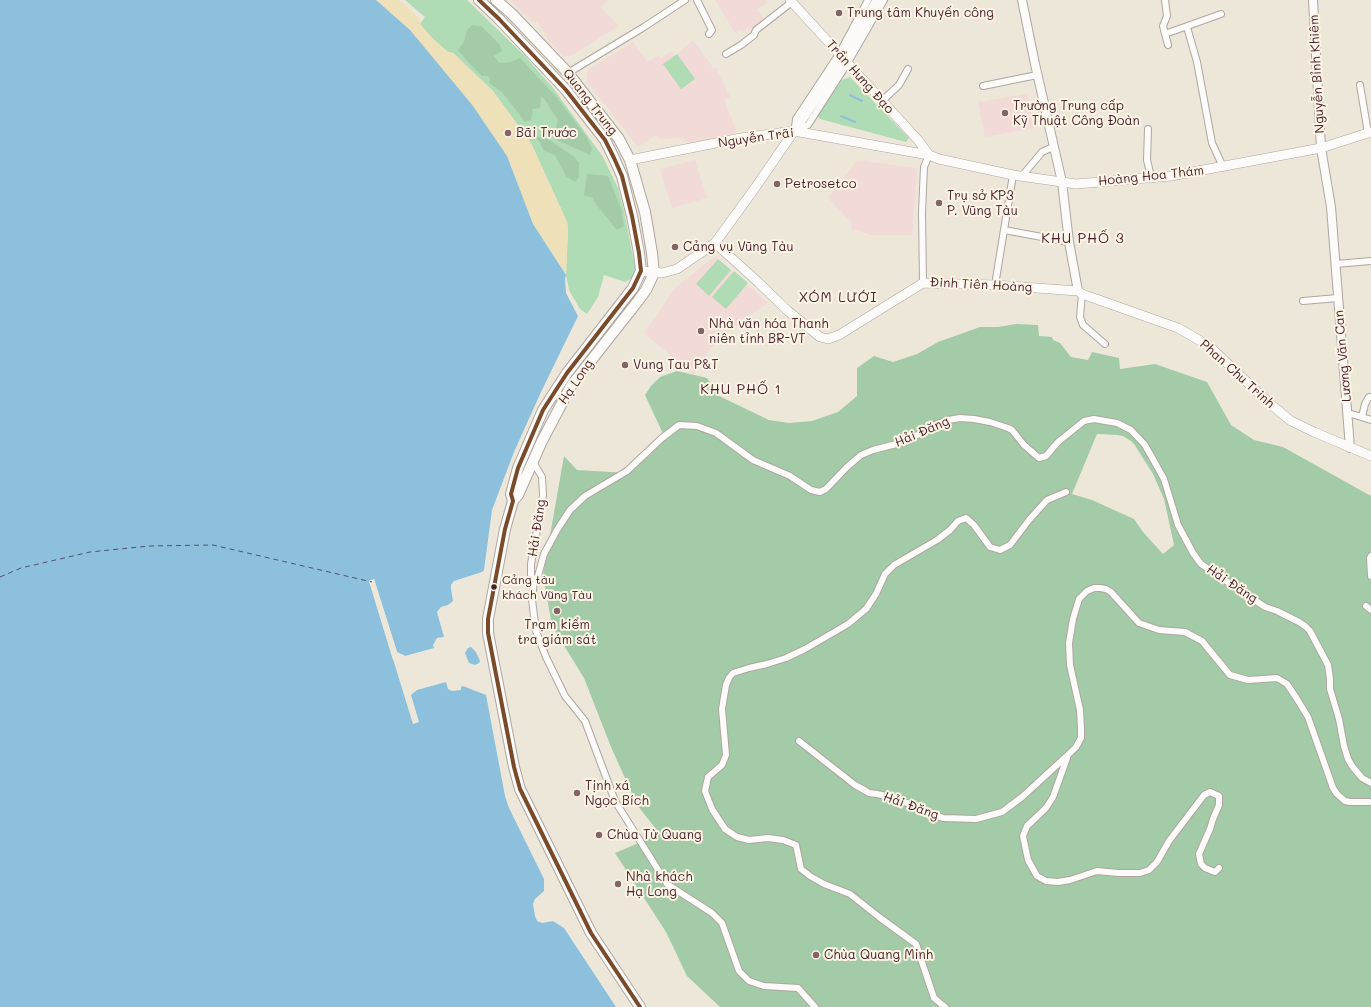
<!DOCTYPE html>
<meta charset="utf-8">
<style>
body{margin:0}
canvas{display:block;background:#ede7da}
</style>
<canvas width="1371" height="1007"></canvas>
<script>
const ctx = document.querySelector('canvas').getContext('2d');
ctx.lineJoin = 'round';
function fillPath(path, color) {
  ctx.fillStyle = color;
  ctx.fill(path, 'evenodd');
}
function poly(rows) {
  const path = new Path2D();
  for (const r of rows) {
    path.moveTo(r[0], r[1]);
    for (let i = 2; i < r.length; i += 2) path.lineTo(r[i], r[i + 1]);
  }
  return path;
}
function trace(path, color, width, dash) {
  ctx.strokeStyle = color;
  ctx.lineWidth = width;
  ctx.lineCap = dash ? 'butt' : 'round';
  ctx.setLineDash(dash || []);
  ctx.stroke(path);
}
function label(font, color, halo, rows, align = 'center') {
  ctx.font = font + ' Mali,sans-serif';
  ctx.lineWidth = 4;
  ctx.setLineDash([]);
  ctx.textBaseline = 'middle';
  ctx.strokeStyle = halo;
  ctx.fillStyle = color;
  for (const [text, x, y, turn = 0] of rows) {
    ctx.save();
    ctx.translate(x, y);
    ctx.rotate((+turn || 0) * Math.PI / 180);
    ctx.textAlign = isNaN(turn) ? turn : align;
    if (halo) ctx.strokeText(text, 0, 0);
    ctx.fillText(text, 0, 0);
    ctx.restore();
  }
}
fillPath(poly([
 [510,0,608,0,601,7,619,26,572,55,565,57,548,40,545,33,538,23,531,20],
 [715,0,766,0,767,2,757,10,764,19,750,31,747,28,743,33,742,29,735,33],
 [693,40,714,69,716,67,730,97,724,99,737,132,695,144,687,142,683,138,663,139,658,138,656,135,638,147,587,82,587,71,589,69,633,42,648,62,659,55,661,58,671,51,675,56],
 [1027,94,1034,128,985,137,978,102],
 [695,160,707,198,672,208,660,169],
 [857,160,916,168,917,176,912,235,871,235,851,229,852,223,828,198],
 [715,256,768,303,730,330,710,349,694,375,644,333,675,288]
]), '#f2dad6');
fillPath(poly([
 [405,0,467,0,524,55,553,88,603,157,618,188,624,211,635,267,634,275,629,280,625,282,604,275,598,297,587,314,580,309,569,290,566,275,568,229,567,222,531,143,493,91,453,53,448,52,432,38,420,24,425,17],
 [677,54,695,79,681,89,663,64],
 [850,77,909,138,906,142,820,119,817,115,842,80],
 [718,259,731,270,709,296,696,284],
 [734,271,748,283,726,309,712,297]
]), '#afdbb5');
fillPath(poly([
 [472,25,481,26,499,44,502,51,494,56,498,62,502,63,511,62,520,58,557,98,586,136,592,149,590,155,557,140,555,132,558,120,545,100,541,96,540,108,533,109,531,120,525,122,502,92,489,83,490,79,488,76,482,76,469,63,458,50,464,42,467,30],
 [535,136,548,139,574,157,579,163,579,177,575,182,566,176,555,155,544,151,539,141],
 [587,174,608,176,621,209,624,226,617,230,598,207,592,197,584,196],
 [1016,324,1038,325,1039,336,1052,337,1053,340,1060,343,1071,357,1088,360,1092,352,1119,358,1120,369,1155,364,1207,382,1231,425,1254,440,1283,447,1371,496,1371,1007,720,1007,687,976,666,932,615,853,660,834,637,805,611,747,584,678,552,626,543,575,564,456,577,470,628,473,651,454,665,438,645,395,651,386,660,377,677,371,707,378,719,396,769,420,789,423,812,421,838,412,857,396,857,368,874,356,893,362,917,354,938,342,980,327,998,327],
 [1097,434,1117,435,1123,436,1131,441,1134,444,1153,474,1164,499,1174,545,1163,554,1143,532,1134,519,1092,500,1072,494]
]), '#a3cba8');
fillPath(poly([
 [376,0,399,0,420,19,420,24,432,38,448,52,453,53,493,91,531,143,567,222,568,229,566,275,533,224,507,156,484,122,410,30]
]), '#eee0b9');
fillPath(poly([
 [0,0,376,0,410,30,473,106,507,156,533,224,566,275,565,279,566,293,578,316,541,392,514,452,492,510,484,570,482,572,454,581,451,585,451,589,453,601,448,605,441,607,437,612,444,637,437,638,433,645,434,648,405,656,397,652,374,579,369,581,413,724,419,722,411,695,417,690,446,682,448,689,452,691,461,690,461,687,463,686,486,695,505,796,509,808,544,879,544,891,535,899,533,904,535,916,537,921,542,923,553,921,564,928,616,1007,0,1007],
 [471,647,476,652,480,661,479,663,475,665,469,663,465,653,468,648]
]), '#8dc0dc');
fillPath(poly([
 [374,579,397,652,405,656,402,657,395,652,373,581,371,582,395,659,393,660,369,581]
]), '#ede7da');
trace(poly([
 [850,95,862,101],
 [841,116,855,122]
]), '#8dc0dc', 2);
trace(poly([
 [0,577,21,568,90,552,149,546,213,545,372,582]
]), '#535269', 1, [5, 4]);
const minor = poly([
 [697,0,712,30,709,34],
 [1165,0,1167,16,1163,26,1168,45],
 [1187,27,1197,62,1212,143,1223,167],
 [1165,34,1221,14],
 [726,54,741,45,754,35,756,30,792,2],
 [568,73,644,27,685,0],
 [1360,85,1368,133],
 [983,86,1037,75],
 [882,101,899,85,908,69],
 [795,127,796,119,839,54,868,0],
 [1148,129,1147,160,1151,177],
 [796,130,808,125,847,64,884,0],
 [1022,176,1042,152,1053,147],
 [1004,230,1069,242],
 [1336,264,1371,261],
 [923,283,922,212,924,167,929,155],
 [995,285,1013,175],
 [1082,294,1080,317,1083,325,1105,344],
 [1303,301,1338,298],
 [1348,413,1371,420],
 [1362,417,1365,404,1369,397,1371,397],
 [533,462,542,477,543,495,531,564,531,576,534,580,538,576,544,554,557,530,570,510,585,496,627,471,662,438,679,425,697,426,716,433,753,460,790,476,811,490,820,492,826,489,847,467,861,455,873,450,908,441,930,427,948,420,960,418,974,419,990,422,1008,428,1012,430,1024,445,1039,458,1046,456,1058,442,1084,421,1094,419,1117,423,1131,430,1145,445,1164,479,1178,525,1193,553,1201,564,1265,607,1277,611,1299,622,1305,626,1310,631,1328,665,1330,679,1330,689,1339,719,1344,746,1348,759,1352,766,1362,778,1371,783],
 [1371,556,1370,558,1371,576],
 [534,580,532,600,536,631,546,657,565,696,585,721,615,801,667,884,712,913,722,923,739,971,749,981,764,986,798,988,815,1007],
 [1366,606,1371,610],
 [799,741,855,785,866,791,869,793,877,794,895,798,943,818,976,819,1002,812,1022,797,1069,754,1076,747,1081,738,1081,728,1080,710,1070,665,1069,643,1073,619,1079,599,1087,591,1094,588,1100,588,1106,589,1111,592,1139,623,1159,630,1185,632,1202,641,1230,675,1248,680,1277,678,1287,684,1297,699,1308,717,1333,788,1337,794,1345,801,1350,802,1371,802],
 [1067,758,1053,797,1046,808,1027,826,1023,836,1028,860,1037,876,1046,881,1058,882,1070,880,1097,871,1118,873,1140,873,1149,870,1157,862,1169,841,1204,795,1210,792,1219,796,1219,805,1213,819,1210,829,1199,854,1201,864,1205,868,1215,872,1219,868],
 [945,1007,934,998,916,944,879,917,850,894,824,884,810,876,801,869,796,845,783,840,768,838,749,840,737,837,725,829,712,809,705,791,708,777,722,765,726,755,722,709,726,685,729,678,733,673,749,668,767,664,786,658,805,649,848,624,866,609,876,594,885,574,894,565,937,540,950,530,958,521,966,518,974,525,990,547,1000,550,1010,545,1029,520,1047,500,1066,492]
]);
const tertiary = poly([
 [1022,0,1035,64,1062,182,1069,242,1078,291],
 [1313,0,1321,148,1331,207,1350,448]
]);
const secondary = poly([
 [790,0,918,140,929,155],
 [630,160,741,138,794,131,929,155,939,159,1013,175,1076,184,1171,176,1321,148,1371,132],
 [715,243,758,282,788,311,820,337,828,339,839,335,923,283,995,285,1078,291,1082,294,1178,328,1192,336,1209,346,1268,402,1291,421,1314,432,1371,456],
 [641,271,662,273,677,269,715,243,755,188,843,60,877,0]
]);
const primary = poly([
 [479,0,499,19,566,90,605,140,614,158,622,176,632,216,639,253,641,271,633,288,567,373,552,396,543,410,518,468,511,494,513,501,505,529,488,619,488,633,514,767,520,789,591,933,640,1007],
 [496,0,512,14,568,73,619,139,630,160,645,212,652,253,654,273,646,290,638,301,571,386,542,441,518,495,513,501]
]);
trace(minor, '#aea6a0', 8);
trace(tertiary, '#aea6a0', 10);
trace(secondary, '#aea6a0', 10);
trace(primary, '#aea6a0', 12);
trace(minor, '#fcfbf9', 6);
trace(tertiary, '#fcfbf9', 8);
trace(secondary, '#fcfbf9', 9);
trace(primary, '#fcfbf9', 10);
trace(poly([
 [479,0,499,19,566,90,605,140,614,158,622,176,632,216,639,253,641,271,633,288,567,373,552,396,543,410,518,468,511,494,513,501,505,529,488,619,488,633,514,767,520,789,591,933,640,1007]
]), '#7a4b2a', 4);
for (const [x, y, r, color] of [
 [839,13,4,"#836568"],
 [1005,113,4,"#836568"],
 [508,133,4,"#836568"],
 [777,184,4,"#836568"],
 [939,203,4,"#836568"],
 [675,247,4,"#836568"],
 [701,331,4,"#836568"],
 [625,365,4,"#836568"],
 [494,587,3.5,"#4a1f2b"],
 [557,611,4,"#836568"],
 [577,793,4,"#836568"],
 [599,835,4,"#836568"],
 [618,884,4,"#836568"],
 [816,955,4,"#836568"]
]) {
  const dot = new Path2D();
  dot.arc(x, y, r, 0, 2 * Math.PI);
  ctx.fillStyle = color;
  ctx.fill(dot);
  trace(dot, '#fcf5e5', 1.5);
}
label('12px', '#4a1f2b', '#fcf5e5', [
 ["Cảng tàu",502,580],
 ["khách Vũng Tàu",502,595]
], 'left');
label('13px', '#4a1f2b', '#fcf5e5', [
 ["Trung tâm Khuyến công",847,13],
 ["Trường Trung cấp",1013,106],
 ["Kỹ Thuật Công Đoàn",1013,121],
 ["Bãi Trước",516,133],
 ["Petrosetco",785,184],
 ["Trụ sở KP3",947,196],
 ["P. Vũng Tàu",947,211],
 ["Cảng vụ Vũng Tàu",683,247],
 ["Nhà văn hóa Thanh",709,324],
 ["niên tỉnh BR-VT",709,339],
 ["Vung Tau P&T",633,365],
 ["Trạm kiểm",557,625,"center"],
 ["tra giám sát",557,640,"center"],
 ["Tịnh xá",585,786],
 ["Ngọc Bích",585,801],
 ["Chùa Từ Quang",607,835],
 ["Nhà khách",626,877],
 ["Hạ Long",626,892],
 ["Chùa Quang Minh",824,955]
], 'left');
label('13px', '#4a1f2b', '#fcf5e5', [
 ["Nguyễn Bỉnh Khiêm",1317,74,-93],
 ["Trần Hưng Đạo",860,77,48],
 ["Quang Trung",590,102,52],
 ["Nguyễn Trãi",756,138,-8],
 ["Hoàng Hoa Thám",1151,176,-6],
 ["Đinh Tiên Hoàng",981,285,3],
 ["Lương Văn Can",1343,356,-95],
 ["Phan Chu Trinh",1237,374,42],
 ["Hạ Long",576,382,-56],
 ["Hải Đăng",922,432,-23],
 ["Hải Đăng",537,528,-81],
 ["Hải Đăng",1232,584,34],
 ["Hải Đăng",911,806,20]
]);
ctx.letterSpacing = '1px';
label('14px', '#4a1f2b', '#fcf5e5', [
 ["KHU PHỐ 3",1083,239],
 ["XÓM LƯỚI",838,298],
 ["KHU PHỐ 1",741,390]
]);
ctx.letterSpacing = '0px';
</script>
